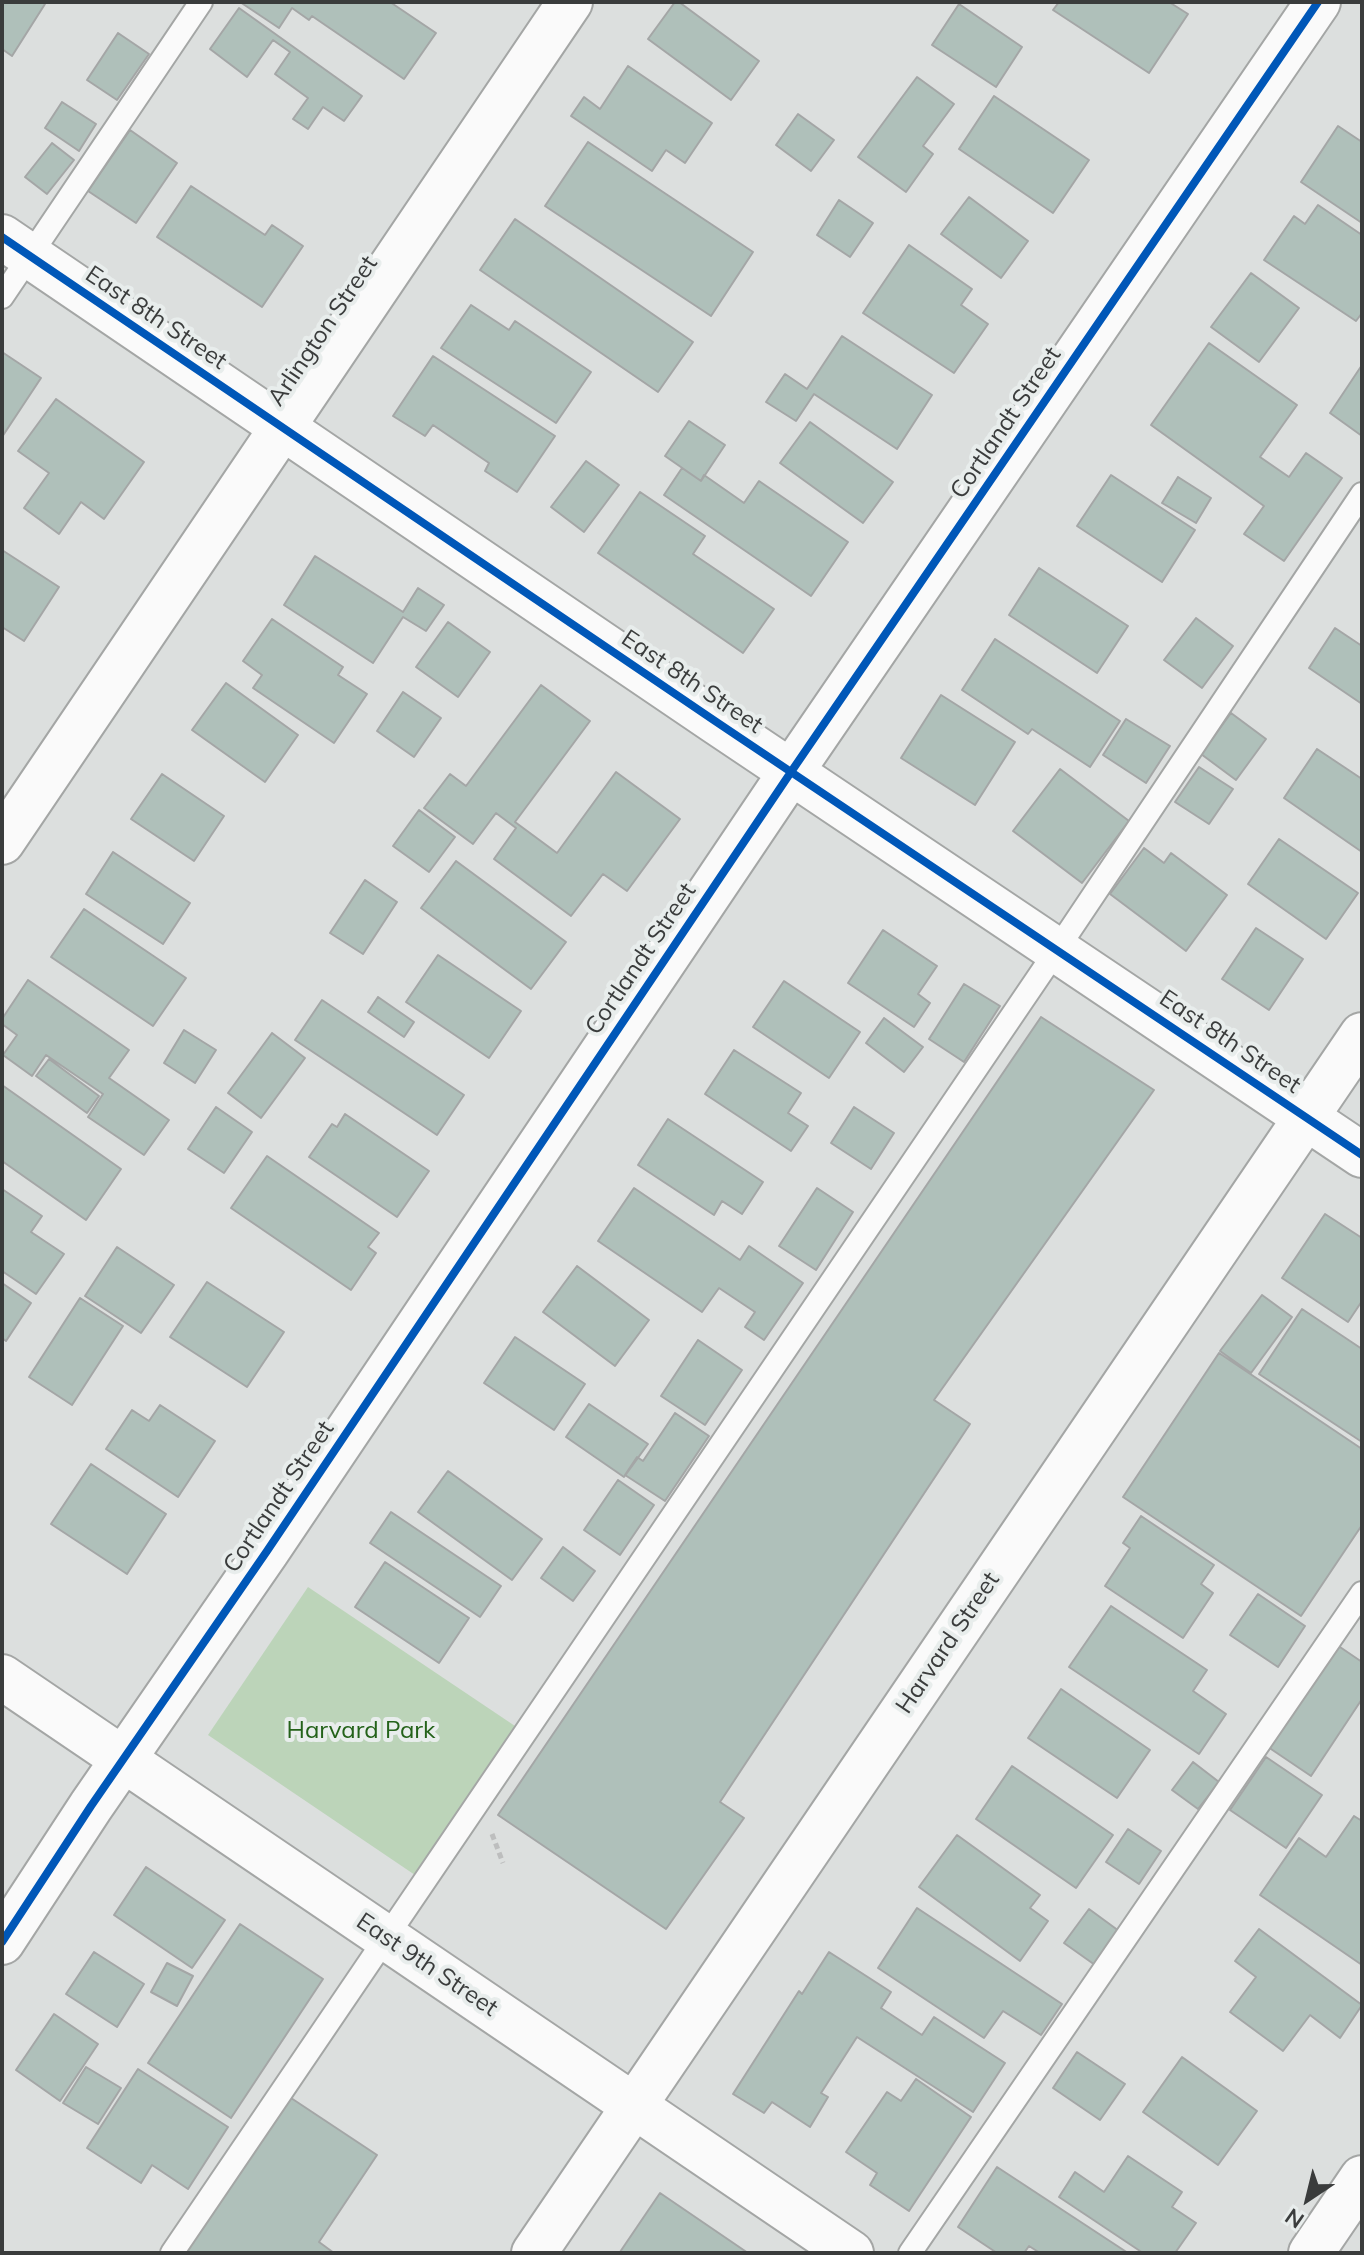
<!DOCTYPE html>
<style>
body{margin:0}
#map{position:relative;width:1364px;height:2255px;overflow:hidden;background:#dcdfde;font-family:Mulish,sans-serif}
canvas{display:block}
.frame{position:absolute;inset:0;border:4px solid #3a3c3c;pointer-events:none}
.north{position:absolute;left:1268px;top:2159px;width:80px;height:80px;-webkit-text-stroke:6px #e8edec;paint-order:stroke;rotate:215deg;font-size:22px;font-weight:700;line-height:32px;text-align:center;color:#3a3c3c}
.north::after{content:'';display:block;margin:auto;width:28px;height:36px;background:#3a3c3c;clip-path:polygon(50% 0,100% 100%,50% 72%,0 100%)}
</style>
<div id="map">
<canvas width="1364" height="2255"></canvas>
<div class="frame"></div>
<div class="north">N</div>
</div>
<script>
const ctx = document.querySelector('canvas').getContext('2d');
ctx.lineJoin = 'round';
function fillPath(path, color) {
  ctx.fillStyle = color;
  ctx.fill(path, 'evenodd');
}
function poly(rows) {
  const path = new Path2D();
  for (const r of rows) {
    path.moveTo(r[0], r[1]);
    for (let i = 2; i < r.length; i += 2) path.lineTo(r[i], r[i + 1]);
  }
  return path;
}
function trace(path, color, width, dash) {
  ctx.strokeStyle = color;
  ctx.lineWidth = width;
  ctx.lineCap = dash ? 'butt' : 'round';
  ctx.setLineDash(dash || []);
  ctx.stroke(path);
}
function label(font, color, halo, rows, align = 'center') {
  ctx.font = font + ' Mulish,sans-serif';
  ctx.lineWidth = 8;
  ctx.setLineDash([]);
  ctx.textBaseline = 'middle';
  ctx.strokeStyle = halo;
  ctx.fillStyle = color;
  for (const [text, x, y, turn = 0] of rows) {
    ctx.save();
    ctx.translate(x, y);
    ctx.rotate((+turn || 0) * Math.PI / 180);
    ctx.textAlign = isNaN(turn) ? turn : align;
    if (halo) ctx.strokeText(text, 0, 0);
    ctx.fillText(text, 0, 0);
    ctx.restore();
  }
}
fillPath(poly([
 [308,1587,515,1726,415,1875,208,1735]
]), '#bcd4b9');
const building = poly([
 [2,2,42,2,45,4,12,56,2,49,2,2],
 [240,2,390,2,436,33,404,79,312,16,309,20,292,8,279,28,240,2],
 [675,2,679,2,759,61,731,100,648,39,675,2],
 [1059,2,1169,2,1188,14,1149,73,1053,10,1059,2],
 [959,4,1022,47,996,87,932,45,959,4],
 [239,8,362,96,344,121,323,107,308,129,293,119,308,98,275,74,290,52,273,40,247,77,210,49,239,8],
 [118,33,149,54,117,100,87,80,118,33],
 [628,66,712,123,685,163,666,150,652,171,571,116,584,97,600,109,628,66],
 [917,77,954,104,923,146,933,154,906,192,858,157,917,77],
 [994,96,1089,160,1053,213,959,149,994,96],
 [62,102,96,124,79,151,45,128,62,102],
 [798,114,834,140,811,171,776,145,798,114],
 [1338,126,1362,142,1362,223,1301,182,1338,126],
 [130,130,177,163,136,223,88,191,130,130],
 [588,142,753,252,711,316,545,206,588,142],
 [52,143,74,160,47,194,25,177,52,143],
 [191,186,265,235,272,225,303,246,262,307,157,237,191,186],
 [969,197,1028,241,1001,278,941,234,969,197],
 [839,200,873,223,850,257,817,235,839,200],
 [1318,205,1362,235,1362,313,1356,321,1264,260,1294,216,1305,224,1318,205],
 [515,219,693,342,658,392,480,270,515,219],
 [909,245,972,289,961,305,988,324,954,373,863,313,909,245],
 [1251,273,1299,308,1259,362,1211,327,1251,273],
 [471,305,509,330,515,321,591,372,556,423,441,348,471,305],
 [842,336,932,395,897,449,814,394,796,421,766,402,785,374,807,389,842,336],
 [1209,343,1297,405,1260,457,1289,477,1306,453,1342,478,1284,561,1244,534,1264,506,1151,425,1209,343],
 [2,352,41,378,2,437,2,352],
 [433,356,555,436,517,492,485,471,489,463,433,425,425,436,393,416,433,356],
 [1362,365,1362,436,1330,413,1362,365],
 [56,399,144,462,104,519,81,502,59,534,24,508,49,473,18,451,56,399],
 [689,421,725,445,701,481,665,456,689,421],
 [810,422,893,482,863,523,780,463,810,422],
 [586,461,619,485,584,532,551,507,586,461],
 [682,468,701,481,704,475,744,503,759,481,848,542,811,596,664,495,682,468],
 [1111,475,1195,530,1162,582,1077,526,1111,475],
 [1178,477,1211,498,1196,523,1162,503,1178,477],
 [640,492,705,536,693,554,774,609,743,653,598,553,640,492],
 [2,550,59,587,24,641,2,627,2,550],
 [315,556,403,612,418,588,444,605,426,631,403,617,373,663,284,605,315,556],
 [1039,568,1128,626,1097,673,1009,615,1039,568],
 [1196,618,1233,646,1202,688,1164,660,1196,618],
 [272,619,343,667,338,675,367,694,334,743,253,688,262,675,243,661,272,619],
 [448,622,490,652,458,697,416,667,448,622],
 [1335,628,1362,646,1362,704,1309,668,1335,628],
 [995,639,1120,721,1090,767,1032,729,1028,734,962,690,995,639],
 [226,683,298,735,265,782,192,730,226,683],
 [541,685,590,721,515,822,557,853,616,772,680,819,627,891,603,874,571,916,494,859,516,828,496,813,473,844,424,808,450,774,466,786,541,685],
 [403,692,441,718,414,757,377,731,403,692],
 [941,695,1015,742,975,805,901,758,941,695],
 [1231,713,1266,739,1236,780,1201,754,1231,713],
 [1126,719,1170,746,1146,783,1103,755,1126,719],
 [1317,749,1362,779,1362,852,1284,798,1317,749],
 [1199,767,1233,789,1209,824,1175,802,1199,767],
 [1060,769,1129,821,1082,883,1013,831,1060,769],
 [162,774,224,816,194,861,131,819,162,774],
 [419,810,455,837,429,872,393,846,419,810],
 [1279,839,1358,893,1326,939,1248,884,1279,839],
 [1144,848,1164,863,1171,853,1227,895,1186,951,1110,894,1144,848],
 [113,852,190,903,163,944,86,894,113,852],
 [456,861,566,942,531,989,421,908,456,861],
 [365,880,397,902,363,954,330,933,365,880],
 [84,909,186,978,153,1026,51,957,84,909],
 [1256,928,1303,959,1269,1010,1222,979,1256,928],
 [883,930,937,966,918,994,930,1003,914,1027,848,983,883,930],
 [438,955,521,1011,489,1058,406,1002,438,955],
 [28,980,129,1050,109,1078,169,1120,144,1155,88,1117,103,1094,46,1055,32,1076,3,1055,17,1035,2,1024,2,1019,28,980],
 [784,981,860,1032,829,1078,753,1027,784,981],
 [964,984,1000,1006,964,1062,929,1039,964,984],
 [378,997,414,1022,404,1037,368,1012,378,997],
 [322,1000,464,1095,437,1135,295,1040,322,1000],
 [1041,1017,1154,1090,934,1400,970,1424,720,1802,744,1818,666,1929,498,1815,1041,1017],
 [884,1018,923,1047,904,1072,866,1043,884,1018],
 [184,1030,216,1050,195,1083,164,1063,184,1030],
 [272,1033,305,1058,261,1118,228,1093,272,1033],
 [734,1050,801,1093,788,1113,808,1126,791,1151,705,1094,734,1050],
 [49,1059,99,1096,87,1113,36,1076,49,1059],
 [2,1085,121,1169,86,1220,2,1161,2,1085],
 [216,1107,252,1132,224,1173,188,1149,216,1107],
 [854,1107,894,1133,871,1169,831,1143,854,1107],
 [345,1114,429,1171,397,1217,309,1157,332,1124,337,1127,345,1114],
 [668,1119,763,1182,742,1214,722,1201,714,1215,638,1165,668,1119],
 [267,1156,379,1233,368,1247,376,1253,351,1290,231,1208,267,1156],
 [634,1188,740,1260,749,1246,803,1283,764,1340,745,1327,755,1312,719,1288,702,1312,598,1241,634,1188],
 [817,1188,853,1212,816,1270,779,1246,817,1188],
 [2,1189,42,1216,31,1232,64,1254,36,1294,2,1271,2,1189],
 [1325,1214,1362,1238,1362,1301,1348,1322,1282,1278,1325,1214],
 [117,1247,174,1285,141,1333,85,1296,117,1247],
 [577,1266,649,1320,615,1366,543,1312,577,1266],
 [207,1282,284,1332,247,1387,170,1337,207,1282],
 [2,1283,31,1303,6,1341,2,1338,2,1283],
 [1262,1295,1292,1317,1251,1373,1220,1351,1262,1295],
 [80,1298,123,1326,72,1405,29,1377,80,1298],
 [1302,1309,1362,1349,1362,1442,1259,1374,1302,1309],
 [515,1337,585,1384,554,1430,484,1383,515,1337],
 [698,1340,742,1370,705,1425,661,1396,698,1340],
 [1219,1353,1362,1449,1362,1525,1301,1616,1123,1497,1219,1353],
 [589,1404,648,1444,624,1477,566,1437,589,1404],
 [160,1405,215,1441,178,1497,106,1449,132,1410,149,1421,160,1405],
 [675,1413,709,1436,665,1501,625,1475,637,1457,643,1461,675,1413],
 [91,1464,166,1514,127,1574,51,1524,91,1464],
 [448,1471,542,1539,512,1580,418,1512,448,1471],
 [618,1480,654,1505,620,1555,584,1530,618,1480],
 [391,1512,501,1586,480,1617,370,1543,391,1512],
 [1141,1516,1214,1565,1201,1584,1213,1593,1183,1638,1105,1586,1130,1548,1123,1543,1141,1516],
 [563,1547,595,1571,573,1601,541,1578,563,1547],
 [385,1562,469,1618,439,1663,355,1607,385,1562],
 [1258,1594,1305,1626,1278,1667,1230,1635,1258,1594],
 [1111,1606,1207,1670,1193,1691,1226,1714,1199,1754,1069,1667,1111,1606],
 [1337,1645,1362,1662,1362,1699,1311,1776,1268,1747,1337,1645],
 [1061,1689,1150,1750,1117,1798,1028,1738,1061,1689],
 [1266,1757,1322,1795,1286,1848,1230,1810,1266,1757],
 [1193,1762,1219,1782,1198,1809,1172,1790,1193,1762],
 [1012,1766,1113,1835,1076,1888,976,1819,1012,1766],
 [1354,1816,1362,1821,1362,1965,1260,1895,1299,1838,1326,1857,1354,1816],
 [1128,1829,1161,1851,1139,1884,1106,1862,1128,1829],
 [957,1835,1040,1895,1030,1908,1048,1921,1020,1961,919,1887,957,1835],
 [146,1867,225,1920,192,1968,114,1915,146,1867],
 [917,1908,1062,2004,1041,2035,1003,2011,984,2038,878,1968,917,1908],
 [1089,1909,1119,1931,1095,1965,1064,1943,1089,1909],
 [240,1924,323,1979,231,2118,148,2063,240,1924],
 [1259,1929,1362,2005,1340,2038,1310,2015,1283,2051,1230,2012,1256,1977,1235,1961,1259,1929],
 [94,1952,144,1984,117,2027,66,1994,94,1952],
 [829,1952,891,1992,881,2008,922,2035,934,2017,1005,2063,973,2112,857,2037,821,2093,828,2097,810,2127,772,2102,764,2113,733,2094,799,1991,802,1994,829,1952],
 [167,1963,193,1976,177,2006,151,1992,167,1963],
 [54,2014,98,2044,60,2101,16,2070,54,2014],
 [1077,2052,1125,2084,1100,2120,1053,2088,1077,2052],
 [1182,2057,1257,2111,1218,2165,1143,2112,1182,2057],
 [86,2067,121,2088,98,2124,63,2103,86,2067],
 [138,2069,228,2127,188,2189,152,2165,141,2183,87,2148,138,2069],
 [916,2079,971,2117,909,2211,870,2185,877,2173,846,2152,887,2092,901,2101,916,2079],
 [288,2096,377,2155,319,2242,334,2253,184,2253,288,2096],
 [1128,2156,1182,2192,1172,2207,1196,2223,1175,2253,1143,2253,1059,2197,1075,2172,1104,2192,1128,2156],
 [997,2167,1128,2253,1040,2253,1029,2246,1024,2253,997,2253,958,2227,997,2167],
 [660,2193,748,2253,620,2252,660,2193]
]);
fillPath(building, '#afc0ba');
trace(building, '#a4a6a6', 2);
const service = poly([
 [2,297,201,2],
 [172,2253,1056,951,1362,494],
 [910,2253,1362,1593]
]);
const minor = poly([
 [2,237,715,721,1362,1155],
 [2,842,570,2],
 [2,1677,851,2253],
 [2,1942,91,1806,267,1551,791,772,1318,2],
 [534,2253,1362,1035]
]);
const secondary = poly([
 [1311,2253,1362,2178]
]);
trace(service, '#a4a6a5', 26);
trace(minor, '#a4a6a5', 48);
trace(secondary, '#a4a6a5', 48);
trace(poly([
 [492,1834,503,1863]
]), '#bdbebe', 5, [6, 4]);
trace(service, '#fafafa', 22);
trace(minor, '#fafafa', 44);
trace(secondary, '#fafafa', 44);
trace(poly([
 [2,237,715,721,1362,1155],
 [2,1942,91,1806,267,1551,791,772,1318,2]
]), '#0057b8', 8);
label('24px', '#3a3c3c', '#e8edec', [
 ["East 8th Street",156,318,34],
 ["Arlington Street",323,331,-56],
 ["Cortlandt Street",1006,423,-56],
 ["East 8th Street",692,682,34],
 ["Cortlandt Street",641,959,-56],
 ["East 8th Street",1230,1042,34],
 ["Cortlandt Street",279,1497,-56],
 ["Harvard Street",948,1643,-56],
 ["East 9th Street",427,1965,34]
]);
label('24px', '#24621a', '#e8edec', [
 ["Harvard Park",361,1731]
]);
</script>
